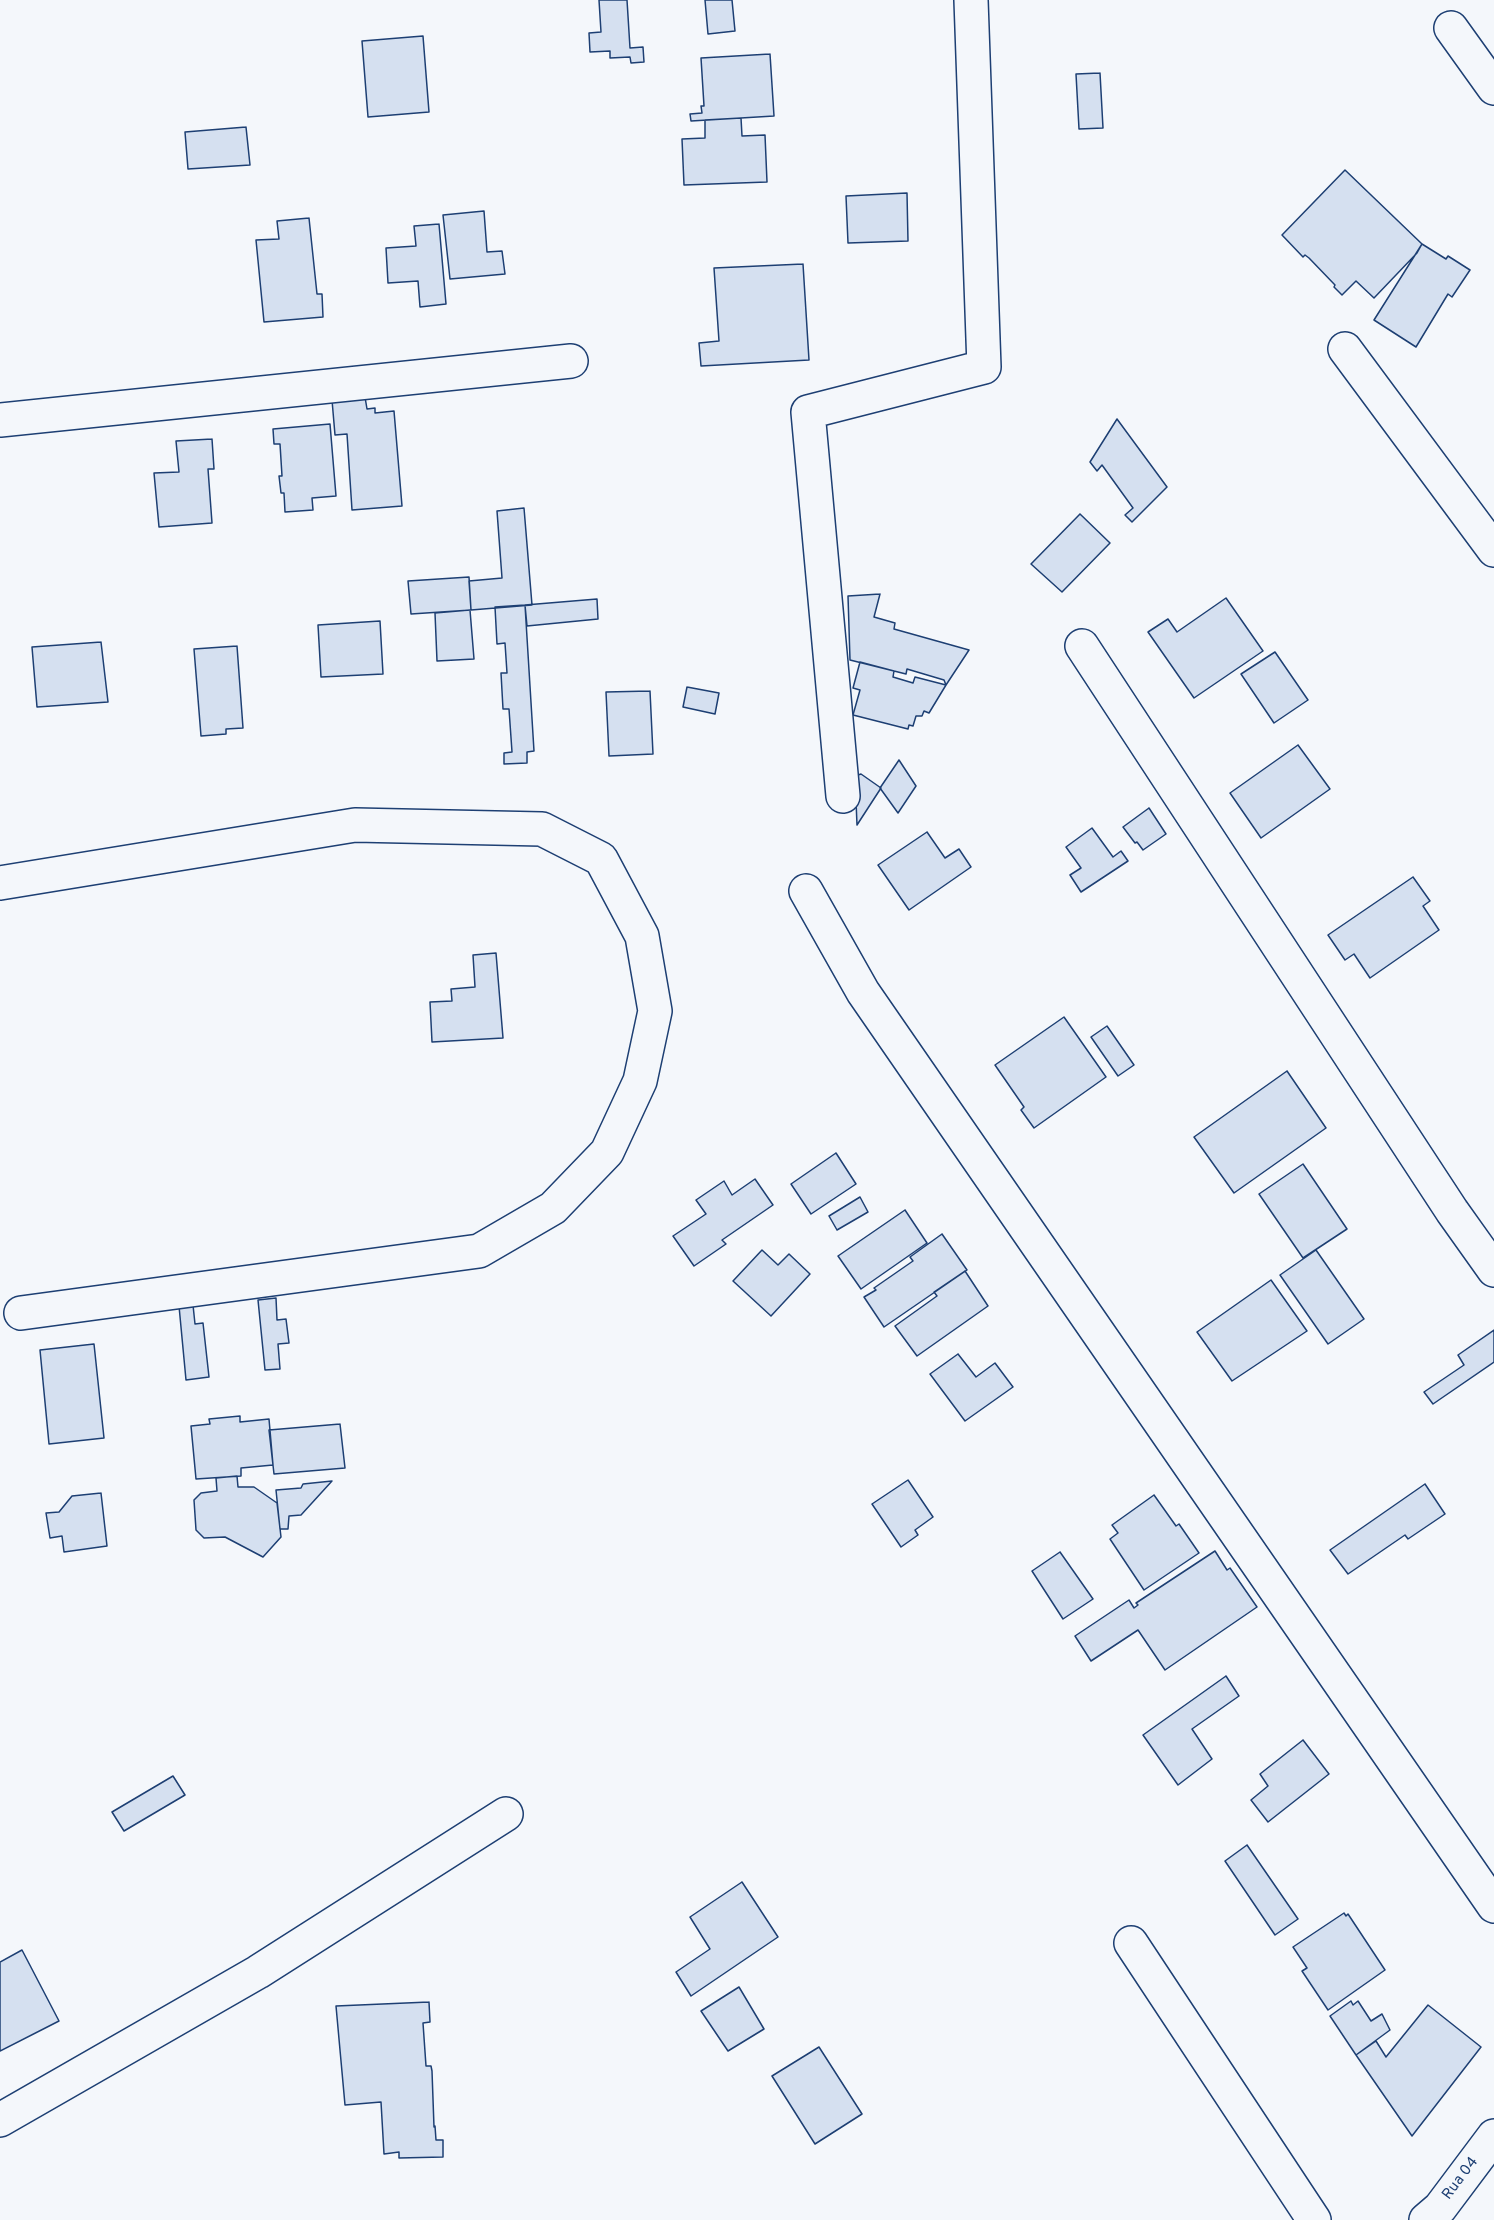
<!DOCTYPE html>
<style>
body{margin:0}
canvas{display:block;background:#f4f7fb}
</style>
<canvas width="1494" height="2220"></canvas>
<script>
const ctx = document.querySelector('canvas').getContext('2d');
ctx.lineJoin = 'round';
function fillPath(path, color) {
  ctx.fillStyle = color;
  ctx.fill(path, 'evenodd');
}
function poly(rows) {
  const path = new Path2D();
  for (const r of rows) {
    path.moveTo(r[0], r[1]);
    for (let i = 2; i < r.length; i += 2) path.lineTo(r[i], r[i + 1]);
  }
  return path;
}
function trace(path, color, width, dash) {
  ctx.strokeStyle = color;
  ctx.lineWidth = width;
  ctx.lineCap = dash ? 'butt' : 'round';
  ctx.setLineDash(dash || []);
  ctx.stroke(path);
}
function label(font, color, halo, rows, align = 'center') {
  ctx.font = font + ' Overpass,sans-serif';
  ctx.lineWidth = 4.5;
  ctx.setLineDash([]);
  ctx.textBaseline = 'middle';
  ctx.strokeStyle = halo;
  ctx.fillStyle = color;
  for (const [text, x, y, turn = 0] of rows) {
    ctx.save();
    ctx.translate(x, y);
    ctx.rotate((+turn || 0) * Math.PI / 180);
    ctx.textAlign = isNaN(turn) ? turn : align;
    if (halo) ctx.strokeText(text, 0, 0);
    ctx.fillText(text, 0, 0);
    ctx.restore();
  }
}
const building = poly([
 [599,0,627,0,630,48,643,47,644,62,631,63,630,57,610,58,610,51,590,52,589,33,601,32,599,0],
 [705,0,732,0,735,31,708,34,705,0],
 [423,36,429,112,368,117,362,41,423,36],
 [770,54,774,116,691,121,690,114,702,113,701,106,704,106,701,58,770,54],
 [1100,73,1103,128,1079,129,1076,74,1100,73],
 [741,118,742,136,765,135,767,182,684,185,682,139,705,138,705,120,741,118],
 [246,127,250,165,188,169,185,132,246,127],
 [1345,170,1422,244,1417,253,1374,298,1356,281,1342,295,1334,287,1335,285,1309,258,1305,255,1303,257,1282,235,1345,170],
 [907,193,908,241,848,243,846,196,907,193],
 [484,211,487,252,502,251,505,274,450,279,443,215,484,211],
 [309,218,317,294,322,294,323,317,264,322,256,240,279,239,277,221,309,218],
 [439,224,446,304,420,307,418,281,388,283,386,248,416,246,414,226,439,224],
 [1422,244,1446,259,1448,256,1470,270,1452,297,1448,294,1416,347,1374,320,1422,244],
 [803,264,809,360,701,366,699,343,719,341,714,268,803,264],
 [365,397,367,409,375,408,375,413,394,411,402,506,352,510,347,434,335,435,332,400,365,397],
 [1117,419,1167,487,1132,522,1125,515,1133,508,1102,465,1097,471,1090,462,1117,419],
 [330,424,336,496,312,498,313,510,285,512,284,493,281,493,279,476,282,476,280,444,274,444,273,429,330,424],
 [212,439,214,469,208,469,212,523,159,527,154,473,179,472,176,441,212,439],
 [524,508,532,605,471,610,469,581,502,578,497,511,524,508],
 [1080,514,1110,543,1062,592,1031,564,1080,514],
 [469,577,471,610,411,614,408,581,469,577],
 [880,594,874,617,895,623,894,629,969,650,946,685,944,680,907,669,906,674,850,660,848,596,880,594],
 [1226,598,1263,651,1194,698,1148,632,1168,619,1177,632,1226,598],
 [597,599,598,619,527,626,525,605,597,599],
 [525,605,534,751,527,752,527,763,504,764,504,753,512,752,509,709,503,709,501,673,507,673,505,643,497,644,495,607,525,605],
 [470,610,474,659,437,661,435,613,470,610],
 [380,621,383,674,321,677,318,625,380,621],
 [101,642,108,702,37,707,32,647,101,642],
 [237,646,243,728,226,729,226,734,201,736,194,649,237,646],
 [1275,652,1308,700,1274,723,1241,674,1275,652],
 [860,662,894,671,893,677,913,683,915,677,946,685,929,713,924,711,922,716,916,716,913,726,909,725,908,729,853,715,860,690,853,688,860,662],
 [687,687,719,693,715,714,683,707,687,687],
 [650,691,653,754,609,756,606,692,650,691],
 [1298,745,1330,789,1261,838,1230,793,1298,745],
 [899,760,916,786,898,813,880,788,899,760],
 [861,774,881,788,857,825,855,776,861,774],
 [1149,808,1166,834,1143,850,1137,842,1135,843,1123,827,1149,808],
 [1092,828,1113,857,1121,851,1128,861,1081,892,1070,875,1081,868,1066,847,1092,828],
 [927,832,945,858,959,849,971,867,909,910,878,865,927,832],
 [1413,877,1430,901,1423,906,1439,930,1370,978,1354,954,1345,960,1328,935,1413,877],
 [496,953,503,1038,432,1042,430,1002,452,1001,451,989,475,987,473,955,496,953],
 [1064,1017,1106,1077,1034,1128,1021,1110,1024,1107,995,1065,1064,1017],
 [1107,1026,1134,1065,1118,1076,1091,1037,1107,1026],
 [1287,1071,1326,1128,1234,1193,1194,1137,1287,1071],
 [836,1153,856,1184,811,1214,791,1184,836,1153],
 [1303,1164,1347,1229,1303,1258,1259,1194,1303,1164],
 [755,1179,773,1205,722,1240,726,1244,694,1266,673,1236,706,1214,696,1200,724,1181,732,1195,755,1179],
 [860,1197,868,1212,837,1230,829,1216,860,1197],
 [905,1210,927,1243,861,1289,838,1256,905,1210],
 [942,1234,967,1270,884,1327,864,1297,876,1290,874,1288,913,1261,910,1257,942,1234],
 [762,1250,778,1265,789,1254,810,1274,771,1316,733,1281,762,1250],
 [1316,1250,1364,1319,1328,1344,1280,1275,1316,1250],
 [965,1271,988,1306,917,1356,895,1326,937,1296,934,1292,965,1271],
 [1271,1280,1307,1331,1232,1381,1197,1332,1271,1280],
 [276,1298,277,1320,286,1319,289,1343,278,1344,280,1369,265,1370,258,1300,276,1298],
 [193,1305,195,1324,203,1323,209,1377,186,1380,179,1306,193,1305],
 [1494,1330,1494,1362,1433,1404,1424,1392,1464,1365,1458,1355,1494,1330],
 [94,1344,104,1438,49,1444,40,1350,94,1344],
 [958,1354,976,1377,995,1363,1013,1387,965,1421,930,1374,958,1354],
 [240,1416,240,1422,269,1419,273,1465,241,1468,241,1476,196,1479,191,1426,210,1424,209,1419,240,1416],
 [340,1424,345,1468,274,1474,269,1430,340,1424],
 [237,1476,238,1487,254,1487,277,1503,281,1537,263,1557,225,1537,204,1538,196,1530,194,1500,201,1493,217,1491,216,1478,237,1476],
 [908,1480,933,1517,915,1530,918,1535,901,1547,872,1504,908,1480],
 [332,1481,301,1515,289,1516,288,1529,280,1529,276,1490,301,1488,303,1484,332,1481],
 [1425,1484,1445,1514,1408,1539,1405,1535,1348,1574,1330,1550,1425,1484],
 [101,1493,107,1546,64,1552,62,1536,50,1538,46,1513,59,1512,72,1496,101,1493],
 [1154,1495,1176,1526,1179,1524,1199,1553,1144,1590,1110,1539,1118,1533,1112,1525,1154,1495],
 [1215,1551,1227,1570,1230,1568,1257,1607,1165,1670,1138,1630,1091,1661,1075,1636,1129,1600,1134,1608,1138,1605,1136,1603,1215,1551],
 [1060,1552,1093,1599,1063,1619,1032,1571,1060,1552],
 [1226,1676,1239,1696,1192,1729,1212,1759,1178,1785,1143,1735,1226,1676],
 [1303,1740,1329,1774,1268,1822,1251,1800,1268,1786,1260,1774,1303,1740],
 [173,1776,185,1795,124,1831,112,1812,173,1776],
 [1247,1845,1298,1919,1275,1935,1225,1861,1247,1845],
 [742,1882,778,1937,691,1996,676,1972,710,1949,690,1917,742,1882],
 [1344,1913,1346,1916,1348,1914,1385,1970,1328,2010,1302,1971,1307,1968,1293,1947,1344,1913],
 [22,1950,59,2021,0,2051,0,1962,22,1950],
 [739,1987,764,2029,728,2051,701,2011,739,1987],
 [1351,2001,1353,2005,1358,2001,1371,2021,1382,2014,1390,2030,1356,2055,1330,2016,1351,2001],
 [429,2002,430,2022,423,2023,426,2066,431,2066,432,2071,434,2127,435,2126,436,2140,443,2140,443,2157,399,2158,399,2152,384,2154,381,2102,345,2105,336,2006,429,2002],
 [1428,2005,1481,2047,1412,2136,1356,2055,1376,2041,1386,2057,1428,2005],
 [819,2047,862,2114,815,2144,772,2076,819,2047]
]);
fillPath(building, '#d5e0f0');
trace(building, '#1d3f73', 1.5);
const minor = poly([
 [1451,28,1494,88],
 [1345,349,1494,550],
 [0,420,571,361],
 [1082,646,1452,1211,1494,1270],
 [843,796,808,412,984,367,971,0],
 [0,883,355,825,542,829,601,859,642,936,655,1011,640,1081,607,1152,553,1208,479,1251,21,1313],
 [806,891,863,992,1494,1906],
 [1131,1943,1314,2220],
 [0,2120,258,1972,506,1814],
 [1426,2220,1440,2208,1494,2136]
]);
trace(minor, '#1d3f73', 36);
trace(minor, '#f4f7fb', 33);
label('15px', '#1d3f73', '#f4f7fb', [
 ["Rua 04",1461,2179,-53]
]);
</script>
